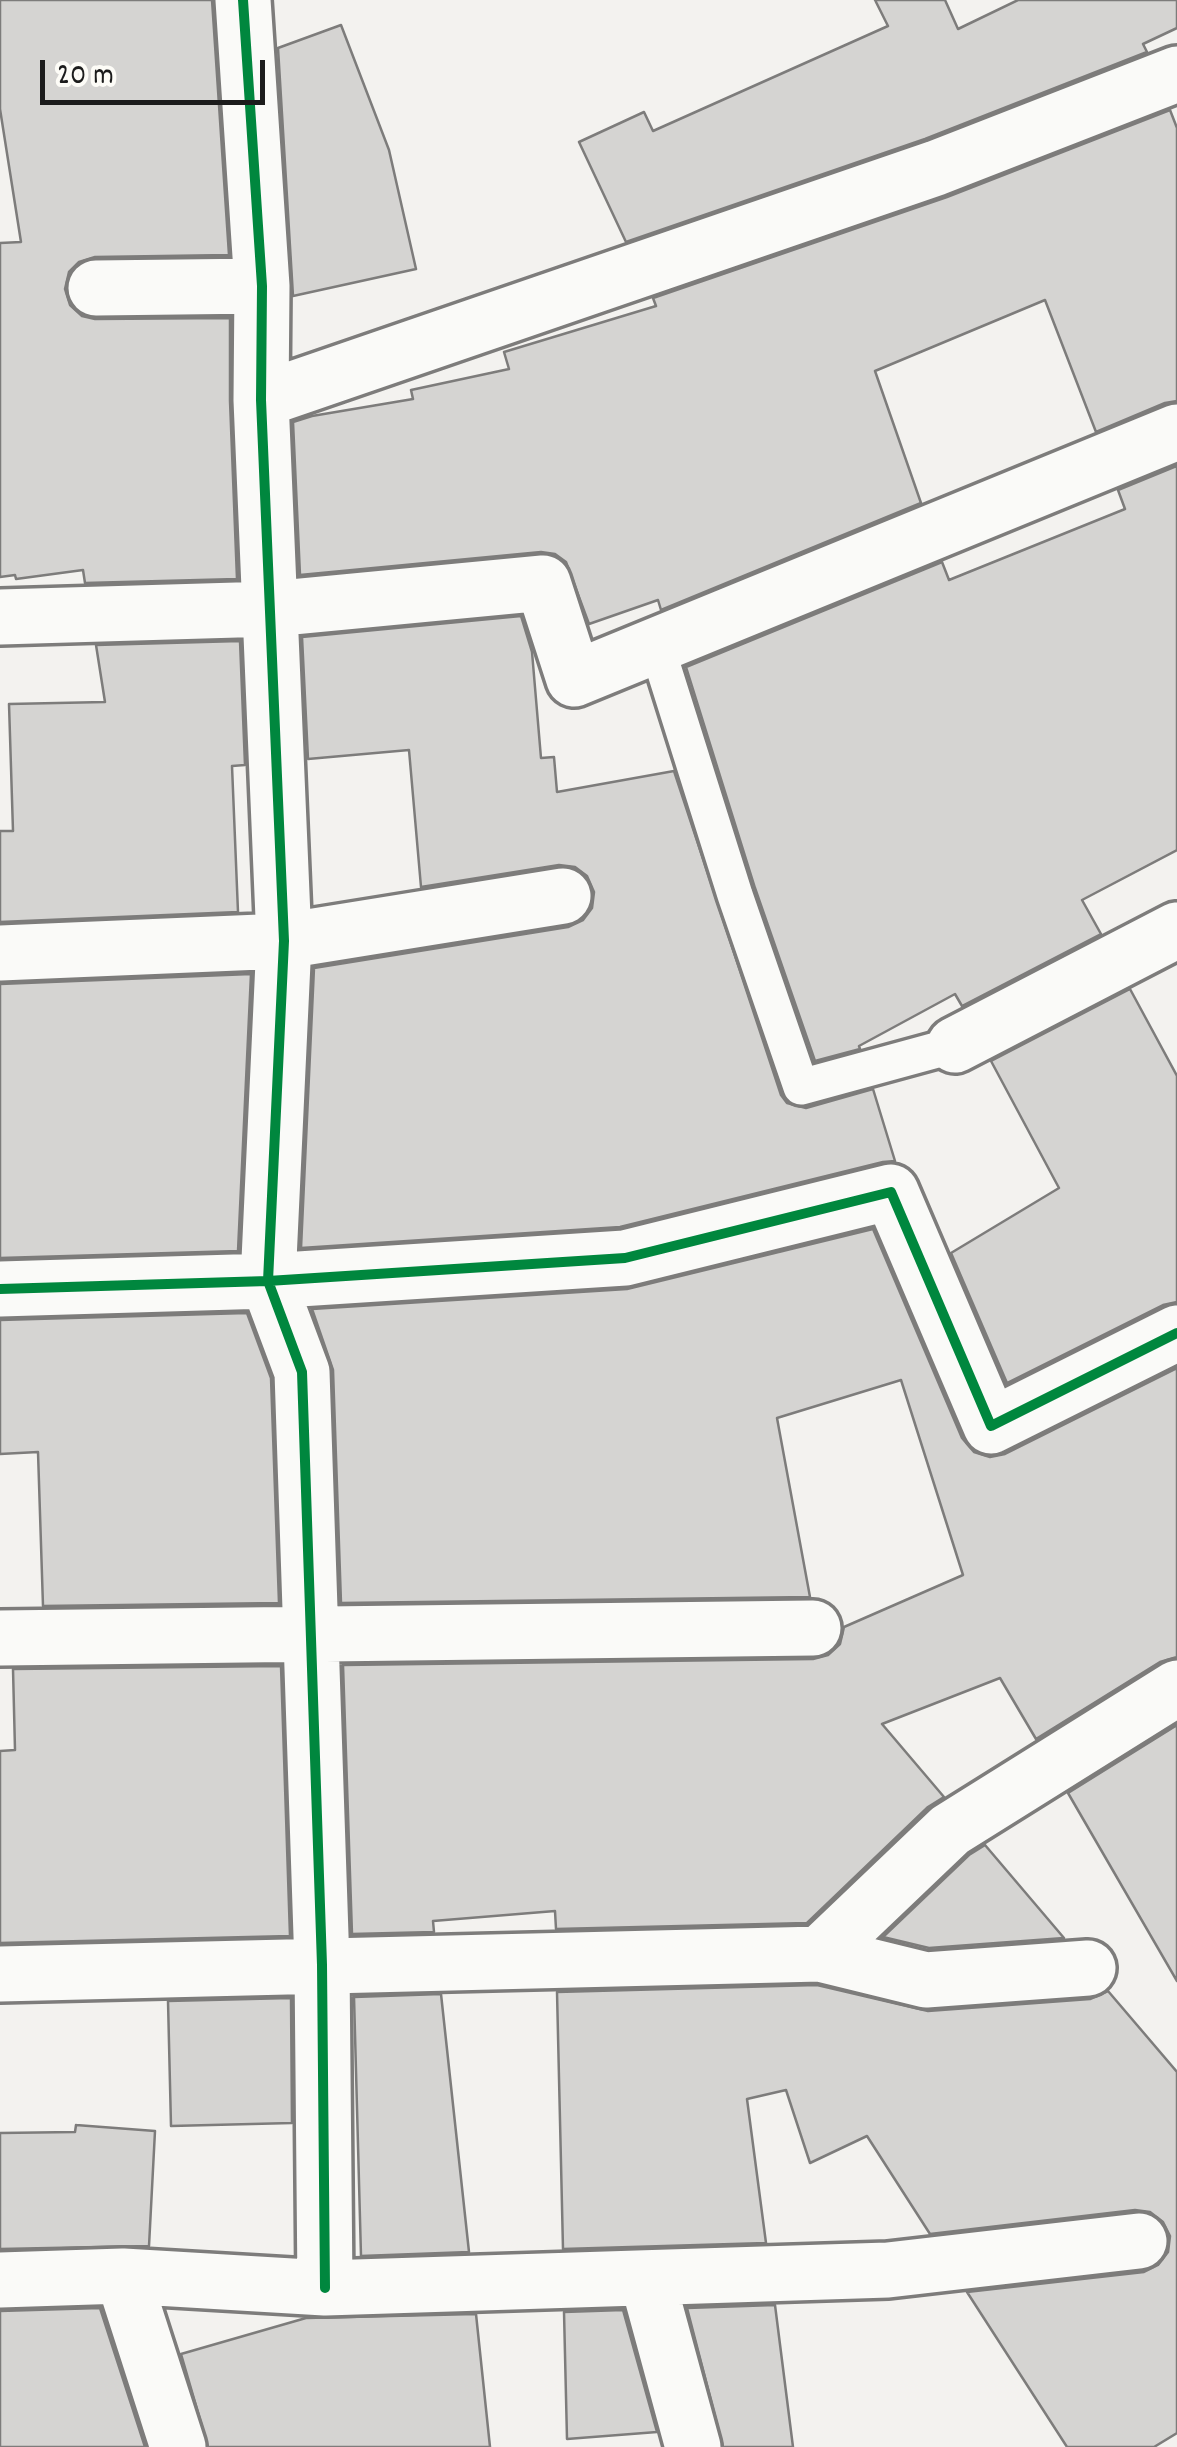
<!DOCTYPE html>
<style>
body{margin:0}
#map{position:relative;width:1177px;height:2447px;overflow:hidden;background:#f3f2ef;font-family:Dekko,sans-serif}
canvas{display:block}
.scale{position:absolute;left:40px;top:60px;width:225px;height:45px;box-sizing:border-box;border:5px solid #1c1c1c;border-top:0;padding-left:12px;font-size:30px;line-height:35px;white-space:nowrap;color:#1c1c1c;-webkit-text-stroke:8px #fdfcf7;paint-order:stroke}
</style>
<div id="map">
<canvas width="1177" height="2447"></canvas>
<div class="scale">20 m</div>
</div>
<script>
const ctx = document.querySelector('canvas').getContext('2d');
ctx.lineJoin = 'round';
function fillPath(path, color) {
  ctx.fillStyle = color;
  ctx.fill(path, 'evenodd');
}
function poly(rows) {
  const path = new Path2D();
  for (const r of rows) {
    path.moveTo(r[0], r[1]);
    for (let i = 2; i < r.length; i += 2) path.lineTo(r[i], r[i + 1]);
  }
  return path;
}
function trace(path, color, width, dash) {
  ctx.strokeStyle = color;
  ctx.lineWidth = width;
  ctx.lineCap = dash ? 'butt' : 'round';
  ctx.setLineDash(dash || []);
  ctx.stroke(path);
}
const building = poly([
 [0,0,212,0,229,255,95,257,79,262,69,272,65,289,70,305,82,316,95,319,230,318,230,401,237,579,85,583,83,570,16,579,15,575,0,577,0,243,21,242,0,109,0,0],
 [875,0,945,0,958,29,1018,0,1177,0,1177,28,1143,44,1147,52,925,139,626,242,579,142,644,112,653,131,888,26,875,0],
 [341,25,389,150,416,269,293,296,278,48,341,25],
 [1170,110,1177,128,1177,401,1165,403,1096,432,1045,300,875,371,921,503,661,610,658,600,589,624,566,562,555,554,541,552,300,575,293,422,312,416,413,399,411,390,509,369,504,352,656,306,653,298,947,197,1170,110],
 [1177,466,1177,850,1082,900,1101,934,962,1006,955,994,859,1046,860,1049,815,1061,755,888,686,667,942,562,949,580,1125,509,1118,490,1177,466],
 [521,616,532,652,541,758,554,757,557,792,674,771,781,1095,787,1103,806,1108,873,1089,895,1161,883,1162,620,1227,301,1248,314,968,568,927,583,920,592,908,594,892,587,876,575,867,559,865,421,887,409,750,308,759,302,637,521,616],
 [240,641,245,765,232,766,238,912,0,922,0,831,13,831,9,704,105,702,96,645,240,641],
 [251,974,238,1251,0,1258,0,984,251,974],
 [1130,989,1177,1076,1177,1302,1163,1305,1007,1383,951,1253,1059,1188,991,1061,1130,989],
 [873,1229,962,1438,974,1452,990,1457,1005,1454,1177,1368,1177,1657,1160,1662,1036,1739,1000,1678,882,1724,944,1797,928,1807,807,1923,556,1929,555,1911,433,1921,434,1932,352,1934,343,1665,813,1659,828,1655,840,1644,844,1627,963,1575,901,1380,777,1418,810,1597,341,1603,333,1370,312,1309,627,1289,873,1229],
 [247,1313,271,1378,279,1603,43,1606,38,1452,0,1454,0,1320,247,1313],
 [281,1666,290,1936,0,1943,0,1751,15,1750,13,1669,281,1666],
 [1177,1725,1177,1981,1068,1793,1177,1725],
 [985,1845,1064,1938,929,1948,883,1937,969,1855,985,1845],
 [817,1985,928,2011,1090,1999,1108,1991,1177,2072,1177,2433,1154,2447,1067,2447,967,2292,1144,2272,1158,2265,1168,2252,1170,2236,1163,2222,1150,2212,1135,2210,930,2234,867,2136,810,2163,786,2090,747,2099,766,2243,563,2249,557,1992,817,1985],
 [441,1994,469,2252,361,2256,354,1997,441,1994],
 [291,1998,292,2123,171,2126,168,2001,291,1998],
 [76,2125,155,2131,149,2246,0,2249,0,2133,75,2132,76,2125],
 [775,2305,793,2447,723,2447,687,2308,775,2305],
 [100,2308,145,2447,0,2447,0,2311,100,2308],
 [623,2310,657,2432,567,2439,564,2312,623,2310],
 [476,2314,490,2447,208,2447,181,2354,306,2318,476,2314]
]);
fillPath(building, '#d5d4d2');
trace(building, '#7d7c7b', 2.5);
const service = poly([
 [656,644,735,895,801,1087,955,1045]
]);
const minor = poly([
 [243,0,262,286,261,400,284,941,268,1281,302,1372,322,1965,325,2288],
 [96,288,262,286],
 [261,400,936,168,1177,74],
 [0,617,271,609,543,583,574,679,1177,432],
 [0,953,284,941,563,896],
 [955,1045,1177,930],
 [0,1289,268,1281,625,1258,891,1192,991,1426,1177,1333],
 [0,1638,813,1628],
 [820,1954,926,1980,1088,1968],
 [0,1974,820,1954,950,1830,1177,1688],
 [647,2278,693,2447],
 [0,2280,123,2276],
 [178,2447,123,2276,325,2288,888,2270,1139,2241]
]);
trace(service, '#7d7c7b', 42);
trace(minor, '#7d7c7b', 62);
trace(service, '#fafaf8', 35);
trace(minor, '#fafaf8', 55);
trace(poly([
 [243,0,262,286,261,400,284,941,268,1281,302,1372,322,1965,325,2288],
 [0,1289,268,1281,625,1258,891,1192,991,1426,1177,1333]
]), '#00873e', 10);
</script>
